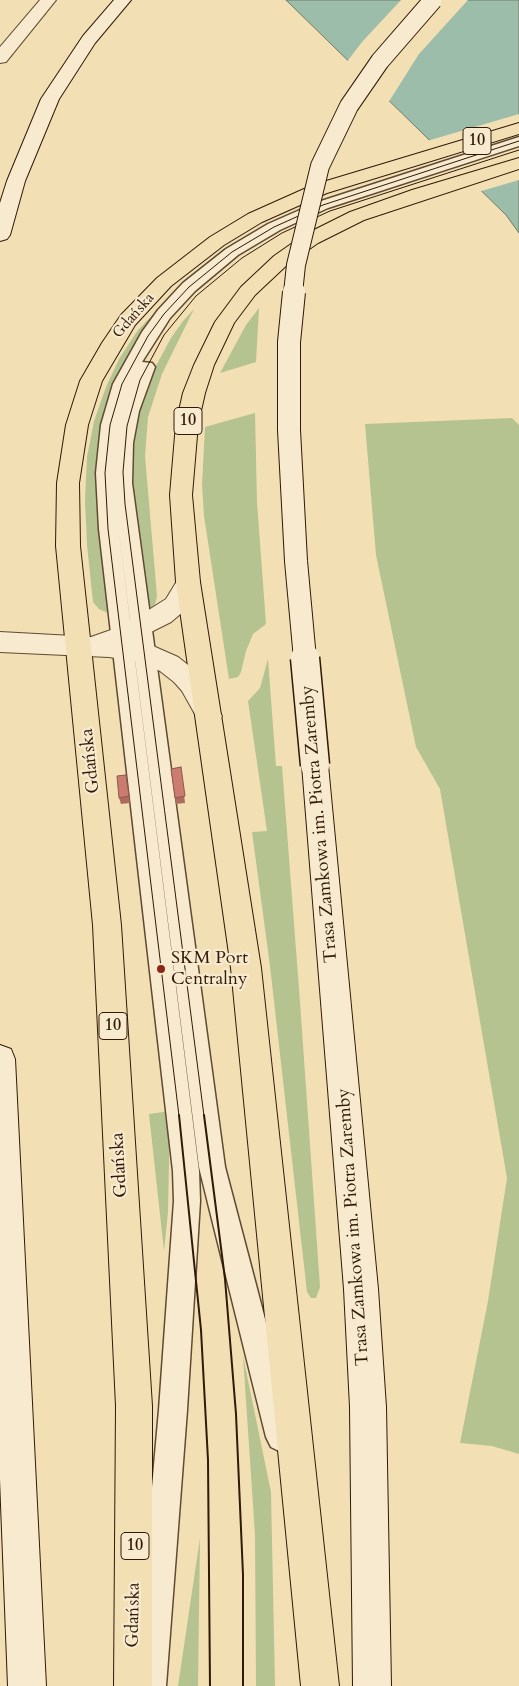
<!DOCTYPE html>
<meta charset="utf-8">
<style>
body{margin:0}
canvas{display:block;background:#f2dfb4}
</style>
<canvas width="519" height="1686"></canvas>
<script>
const ctx = document.querySelector('canvas').getContext('2d');
ctx.lineJoin = 'round';
function fillPath(path, color) {
  ctx.fillStyle = color;
  ctx.fill(path, 'evenodd');
}
function poly(rows) {
  const path = new Path2D();
  for (const r of rows) {
    path.moveTo(r[0], r[1]);
    for (let i = 2; i < r.length; i += 2) path.lineTo(r[i], r[i + 1]);
  }
  return path;
}
function trace(path, color, width, dash) {
  ctx.strokeStyle = color;
  ctx.lineWidth = width;
  ctx.lineCap = dash ? 'butt' : 'round';
  ctx.setLineDash(dash || []);
  ctx.stroke(path);
}
function label(font, color, halo, rows, align = 'center') {
  ctx.font = font + ' Cardo,serif';
  ctx.lineWidth = 4.5;
  ctx.setLineDash([]);
  ctx.textBaseline = 'middle';
  ctx.strokeStyle = halo;
  ctx.fillStyle = color;
  for (const [text, x, y, turn = 0] of rows) {
    ctx.save();
    ctx.translate(x, y);
    ctx.rotate((+turn || 0) * Math.PI / 180);
    ctx.textAlign = isNaN(turn) ? turn : align;
    if (halo) ctx.strokeText(text, 0, 0);
    ctx.fillText(text, 0, 0);
    ctx.restore();
  }
}
fillPath(poly([
 [184,283,115,384,110,614,99,609,93,602,87,545,85,500,87,457,94,421,106,387,119,359,138,330],
 [259,308,256,362,220,373,246,325],
 [194,309,162,374,148,417,145,456,157,596,155,605,148,610,130,494,131,454,138,412,145,386,171,338,183,321],
 [255,413,257,502,266,624,253,634,246,651,241,672,238,677,229,679,204,516,202,485,205,427],
 [512,418,519,425,519,1454,492,1446,460,1443,488,1301,507,1178,440,789,416,747,376,555,365,424],
 [268,659,276,766,282,766,300,1002,320,1287,316,1298,311,1298,307,1292,270,966,252,832,267,831,248,701,260,688],
 [170,1111,168,1212,164,1251,149,1114],
 [243,1356,271,1492,275,1686,256,1686,255,1535],
 [200,1538,198,1686,178,1686]
]), '#b5c391');
const water = poly([
 [286,0,519,0,519,233,506,215,286,0]
]);
fillPath(water, '#9cbdaa');
trace(water, '#717b69', 1);
fillPath(poly([
 [401,0,468,0,419,54,388,103,346,63,362,42],
 [519,114,519,180,478,192,427,141]
]), '#f2dfb4');
const service = poly([
 [519,137,519,146,328,208,280,230,238,255,195,291,170,318,142,362,152,363,155,367,139,411,133,443,132,483,225,1167,296,1437,291,1447,281,1452,271,1447,266,1437,199,1167,116,509,199,1171,200,1201,187,1410,166,1686,134,1686,159,1410,174,1201,173,1171,99,529,96,473,101,425,113,384,142,332,158,310,183,283,226,249,268,224,318,202,519,137]
]);
const minor = poly([
 [40,0,56,0,6,62,0,63,0,47,40,0],
 [188,573,196,576,200,582,184,611,171,622,133,641,153,646,178,657,192,668,200,677,222,716,218,723,209,726,200,723,182,691,174,682,160,671,140,662,109,657,0,652,0,632,91,637,125,625,166,599,180,576,188,573]
]);
const secondary = poly([
 [114,0,131,0,95,43,59,99,25,181,10,235,7,239,0,241,0,203,7,181,41,99,83,36,114,0],
 [315,754,324,757,328,765,378,1289,386,1407,391,1686,353,1686,350,1407,344,1289,302,765,306,757,315,754],
 [0,1045,11,1049,15,1059,46,1686,8,1686,0,1479,0,1045]
]);
const primary = poly([
 [519,123,519,134,327,193,262,222,224,245,171,286,135,325,102,381,88,425,79,483,80,546,121,925,152,1406,152,1686,114,1686,116,1406,93,925,56,546,57,483,66,425,80,381,102,343,121,315,157,278,210,237,248,214,313,185,519,123],
 [519,158,519,169,364,220,318,243,288,264,255,295,234,323,214,365,205,393,198,424,192,495,200,582,261,968,339,1686,301,1686,231,968,176,582,170,495,176,424,183,393,194,365,215,322,241,287,274,256,304,235,350,212,412,190,519,158]
]);
trace(service, '#604a32', 3);
trace(minor, '#604a32', 2);
trace(secondary, '#301907', 2);
trace(primary, '#301907', 2);
fillPath(service, '#f7eace');
fillPath(minor, '#f7eace');
fillPath(secondary, '#f7eace');
fillPath(primary, '#f2dfb4');
trace(poly([
 [179,1116,108,529,105,473,110,425,122,384,148,336,164,314,189,287,232,252,274,227,323,205,519,141],
 [204,1116,125,504,123,472,127,426,140,380,164,335,196,296,242,258,282,233,330,211,519,150]
]), '#301907', 1);
trace(poly([
 [179,1115,201,1330,208,1460,210,1686],
 [204,1115,225,1279,236,1414,243,1575,243,1686]
]), '#301907', 2);
const secondaryBridgeFar2 = poly([
 [293,293,296,265,320,166,349,106,380,61,433,0]
]);
const secondaryBridgeFar1 = poly([
 [294,292,289,342,289,430,296,561,305,659]
]);
const secondaryBridge = poly([
 [305,658,315,765]
]);
trace(secondaryBridgeFar2, '#301907', 20, []);
trace(secondaryBridgeFar1, '#301907', 24, []);
trace(secondaryBridge, '#301907', 31, []);
trace(secondaryBridgeFar2, '#f7eace', 18);
trace(secondaryBridgeFar1, '#f7eace', 22);
trace(secondaryBridge, '#f7eace', 28);
fillPath(poly([
 [181,767,185,803,176,804,171,769],
 [126,775,130,803,121,804,119,798]
]), '#ae6c5f');
const building = poly([
 [181,767,185,796,175,798,171,769,181,767],
 [126,775,129,796,119,798,117,776,126,775]
]);
fillPath(building, '#ca7d6f');
trace(building, '#8d584e', 1);
for (const [x, y, r, color] of [
 [161,969,5,"#8f2418"]
]) {
  const dot = new Path2D();
  dot.arc(x, y, r, 0, 2 * Math.PI);
  ctx.fillStyle = color;
  ctx.fill(dot);
  trace(dot, '#f7eace', 2);
}
label('15px', '#301907', '#f7eace', [
 ["Gdańska",134,316,-49]
]);
for (const [x, y, w] of [
 [477,141,28],
 [188,421,28],
 [113,1026,28],
 [135,1546,28]
]) {
  const box = new Path2D();
  box.roundRect(x - w / 2, y - 13.5, w, 27, 4);
  ctx.fillStyle = '#f7eace';
  ctx.fill(box);
  trace(box, '#301907', 1);
}
label('bold 16px', '#301907', null, [
 ["10",477,141],
 ["10",188,421],
 ["10",113,1026],
 ["10",135,1546]
]);
label('18px', '#301907', '#f7eace', [
 ["Gdańska",91,761,-96],
 ["Trasa Zamkowa im. Piotra Zaremby",320,824,-95],
 ["Gdańska",120,1165,-93],
 ["Trasa Zamkowa im. Piotra Zaremby",354,1227,-94],
 ["Gdańska",134,1615,-89]
]);
label('18px', '#301907', '#f7eace', [
 ["SKM Port",171,959],
 ["Centralny",171,980]
], 'left');
</script>
